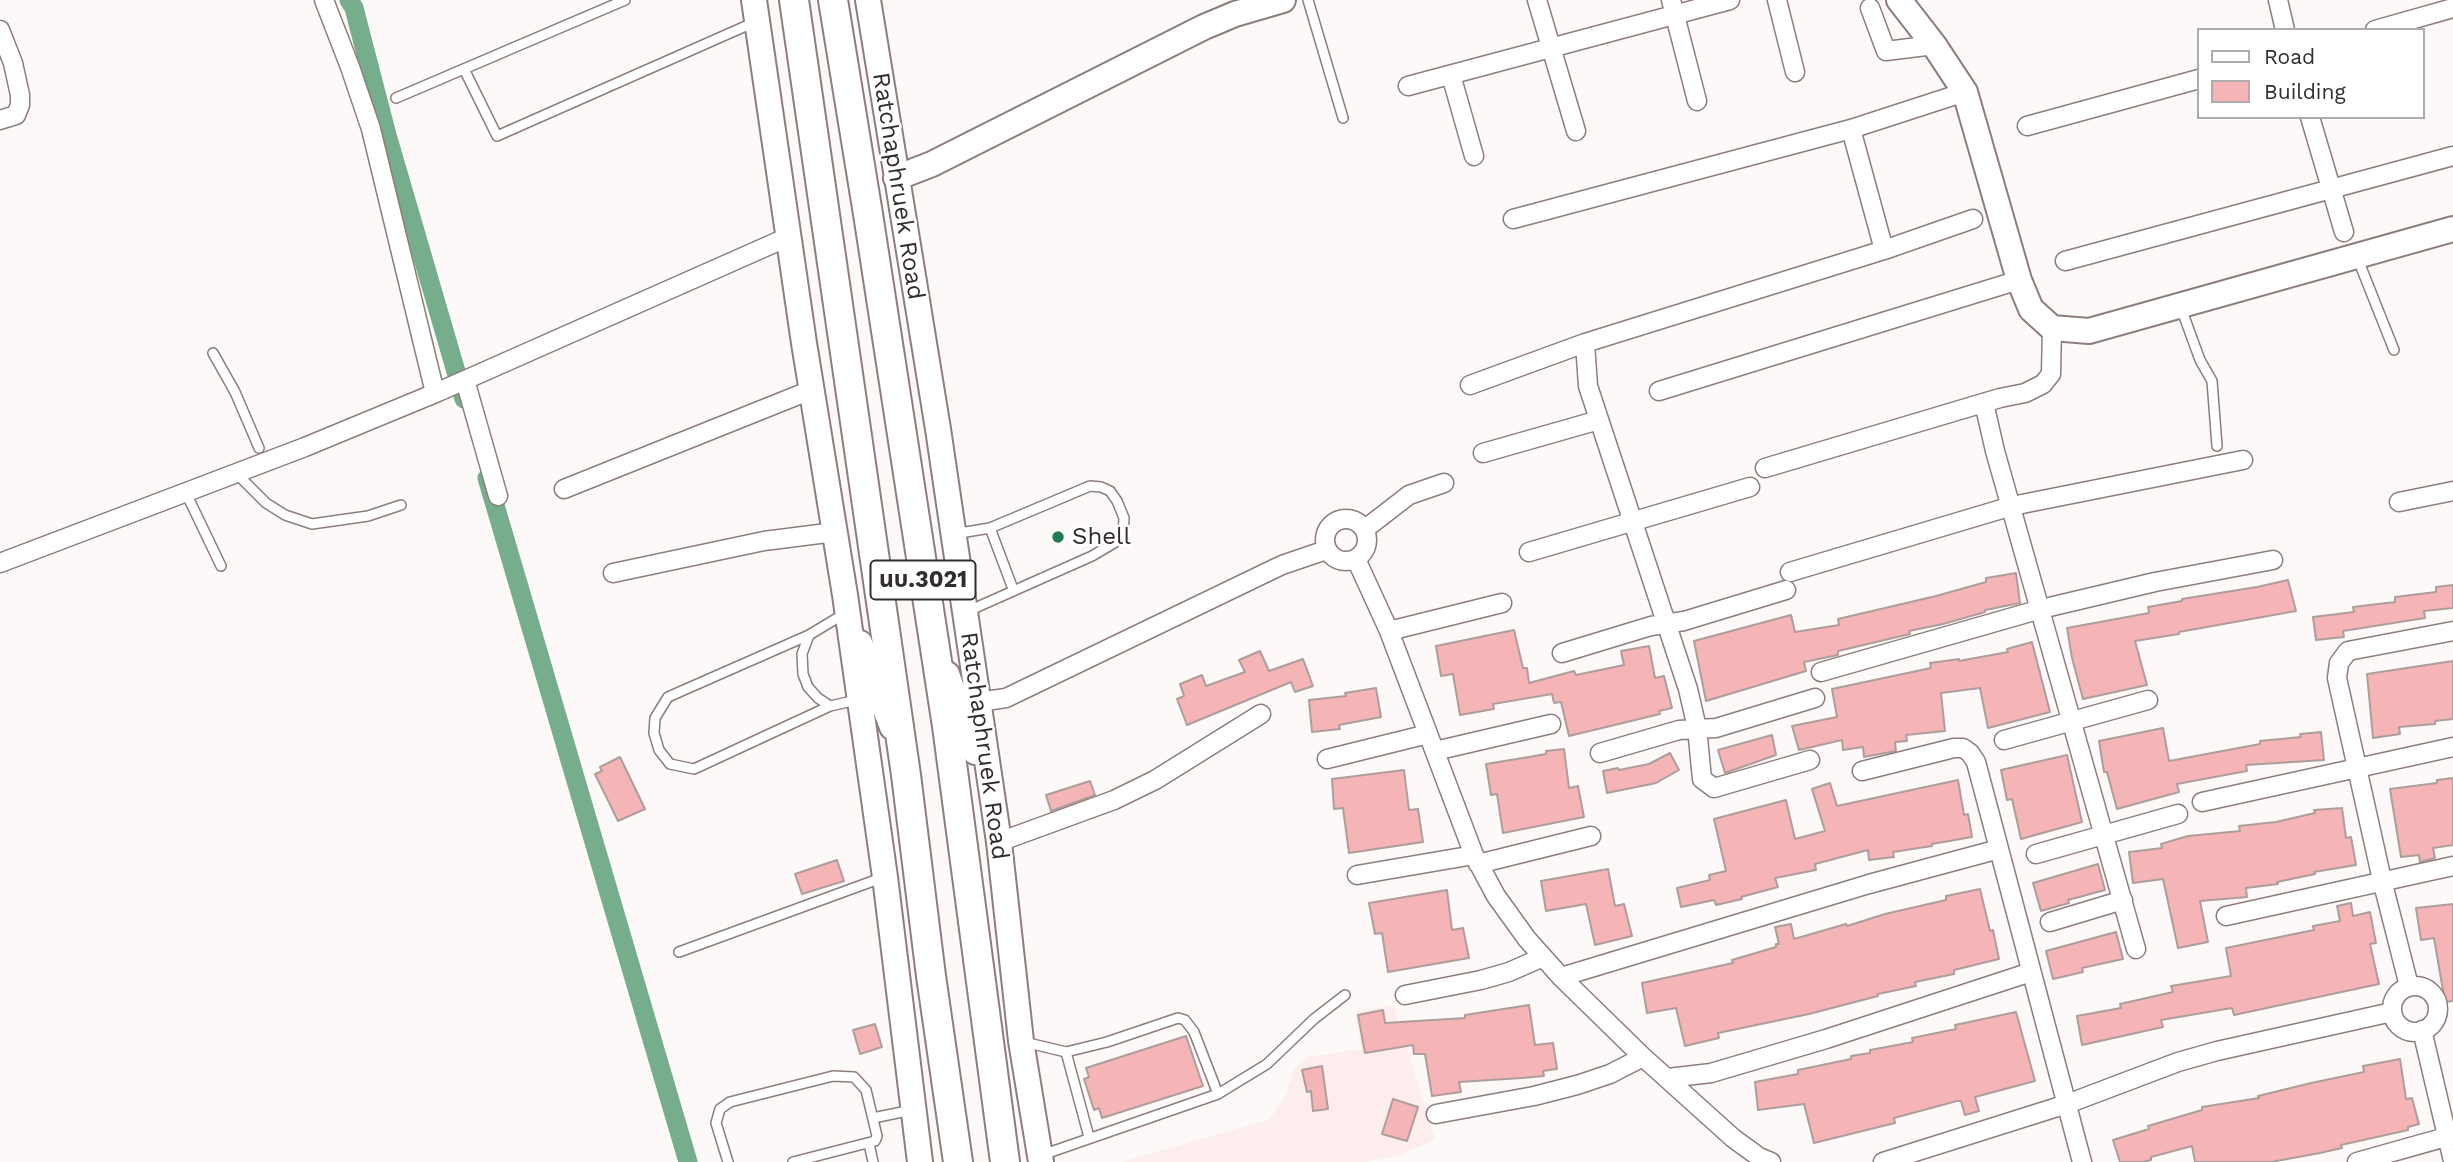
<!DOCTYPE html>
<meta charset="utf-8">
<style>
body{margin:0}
#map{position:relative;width:2453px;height:1162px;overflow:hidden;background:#fdf9f9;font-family:"Work Sans",sans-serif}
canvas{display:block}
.legend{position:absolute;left:2197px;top:28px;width:228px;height:91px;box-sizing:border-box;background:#fff;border:2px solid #adabab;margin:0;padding:9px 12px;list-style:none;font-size:21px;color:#332c2c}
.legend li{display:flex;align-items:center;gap:14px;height:35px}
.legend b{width:35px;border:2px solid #adabab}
</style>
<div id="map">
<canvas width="2453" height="1162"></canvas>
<ul class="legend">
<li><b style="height:9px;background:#fff"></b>Road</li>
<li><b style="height:19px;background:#f5b4b5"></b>Building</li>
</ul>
</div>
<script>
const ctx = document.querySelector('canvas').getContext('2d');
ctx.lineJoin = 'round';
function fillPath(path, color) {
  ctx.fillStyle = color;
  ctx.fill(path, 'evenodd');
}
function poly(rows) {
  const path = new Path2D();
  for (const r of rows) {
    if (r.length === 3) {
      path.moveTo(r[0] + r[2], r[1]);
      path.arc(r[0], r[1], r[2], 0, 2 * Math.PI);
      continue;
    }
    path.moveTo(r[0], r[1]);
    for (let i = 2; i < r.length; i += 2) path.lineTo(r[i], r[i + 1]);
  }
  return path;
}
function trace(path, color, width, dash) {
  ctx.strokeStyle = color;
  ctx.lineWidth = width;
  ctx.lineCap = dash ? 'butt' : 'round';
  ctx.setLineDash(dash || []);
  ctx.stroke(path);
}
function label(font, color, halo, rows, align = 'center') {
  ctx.font = font + ' "Work Sans","Noto Sans Thai",sans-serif';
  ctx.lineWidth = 5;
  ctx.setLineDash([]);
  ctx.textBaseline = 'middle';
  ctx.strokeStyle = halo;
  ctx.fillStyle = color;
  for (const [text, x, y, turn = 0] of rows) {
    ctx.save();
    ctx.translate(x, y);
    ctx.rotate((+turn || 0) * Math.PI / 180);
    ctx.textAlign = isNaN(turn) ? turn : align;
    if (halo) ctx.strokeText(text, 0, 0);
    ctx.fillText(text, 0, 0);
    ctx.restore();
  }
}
fillPath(poly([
 [1394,1005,1435,1140,1398,1155,1366,1162,1122,1162,1269,1120,1286,1095,1294,1070,1308,1057,1361,1049,1355,1012]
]), '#feeded');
trace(poly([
 [349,0,354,8,387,135,464,399],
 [487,478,688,1162]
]), '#76ad8c', 19);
const building = poly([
 [2016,573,2020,603,1985,610,1985,612,1943,624,1909,631,1910,634,1838,651,1838,655,1804,662,1806,671,1706,701,1694,641,1791,615,1795,632,1839,625,1838,619,1936,596,1986,582,1986,578,2016,573],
 [2288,580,2296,611,2179,632,2179,634,2135,641,2147,685,2083,699,2072,658,2067,628,2149,613,2148,607,2182,601,2182,599,2257,587,2288,580],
 [2453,585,2453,608,2424,611,2425,618,2343,631,2344,637,2316,640,2313,617,2354,612,2353,607,2395,602,2395,597,2436,592,2436,587,2453,585],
 [1514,630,1523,668,1527,668,1529,683,1574,671,1576,675,1624,665,1621,651,1649,646,1655,678,1664,676,1672,708,1659,711,1660,714,1569,736,1561,702,1554,703,1552,694,1493,704,1494,709,1460,715,1453,674,1441,676,1436,646,1514,630],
 [2032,642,2050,712,1988,728,1980,688,1941,693,1945,731,1906,735,1907,741,1895,742,1896,751,1864,757,1863,747,1843,750,1842,740,1799,750,1792,726,1837,717,1832,689,1931,668,1930,663,1959,659,1959,661,2008,652,2007,649,2032,642],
 [1260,651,1269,671,1303,659,1313,686,1295,692,1291,682,1187,725,1177,699,1184,696,1180,684,1202,675,1206,686,1245,672,1239,660,1260,651],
 [2453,661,2453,719,2435,721,2435,724,2399,727,2400,734,2373,738,2367,674,2453,661],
 [1376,688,1381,717,1339,725,1340,729,1312,732,1309,700,1346,696,1345,693,1376,688],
 [2163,728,2169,761,2260,744,2260,741,2301,737,2300,734,2321,732,2324,760,2246,765,2247,771,2177,784,2179,792,2117,809,2107,772,2104,772,2099,741,2163,728],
 [1772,735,1776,755,1725,773,1718,750,1772,735],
 [1564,749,1569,788,1578,786,1584,817,1503,833,1497,794,1491,795,1486,764,1529,757,1546,754,1546,751,1564,749],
 [1670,753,1679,770,1656,783,1607,793,1603,771,1618,768,1619,770,1649,764,1670,753],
 [2067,755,2082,822,2021,839,2012,799,2007,800,2001,770,2067,755],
 [620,757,645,809,618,821,595,774,602,771,600,767,620,757],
 [1404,770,1409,810,1418,809,1423,842,1349,853,1343,808,1334,809,1332,779,1404,770],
 [2453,778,2453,845,2433,848,2435,858,2420,862,2419,855,2401,857,2390,789,2437,783,2437,780,2453,778],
 [1958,780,1964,815,1968,814,1972,837,1932,844,1932,846,1893,852,1894,857,1869,860,1868,850,1815,864,1816,870,1775,878,1778,887,1741,897,1742,899,1716,905,1714,900,1681,907,1677,888,1710,880,1709,875,1726,871,1714,819,1786,800,1795,839,1825,831,1812,789,1830,783,1837,806,1958,780],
 [1090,781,1095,795,1051,811,1046,795,1090,781],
 [2342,808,2346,838,2351,837,2356,865,2314,872,2315,874,2277,882,2278,884,2246,888,2247,897,2200,901,2208,942,2178,948,2163,879,2133,883,2129,852,2162,848,2161,844,2188,836,2240,831,2239,826,2276,822,2315,813,2314,810,2342,808],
 [837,860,844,881,802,894,795,874,837,860],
 [2098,864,2105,890,2068,900,2069,903,2041,911,2033,883,2098,864],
 [1608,869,1615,906,1624,904,1632,936,1595,945,1586,904,1546,911,1541,881,1608,869],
 [1980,889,1990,931,1993,930,1999,959,1954,970,1954,974,1915,982,1916,986,1878,994,1878,996,1809,1014,1718,1033,1719,1038,1685,1046,1676,1008,1647,1013,1642,983,1733,963,1732,960,1776,947,1776,944,1779,944,1775,927,1791,924,1794,939,1846,924,1847,926,1885,914,1946,900,1946,896,1980,889],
 [1447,890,1452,930,1463,928,1469,958,1388,972,1382,933,1375,934,1369,903,1447,890],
 [2351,903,2353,916,2370,912,2376,943,2370,944,2379,984,2234,1015,2232,1008,2161,1020,2163,1027,2082,1045,2077,1016,2121,1008,2120,1004,2173,992,2171,986,2231,976,2226,948,2314,930,2313,926,2340,921,2337,906,2351,903],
 [2453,904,2453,1001,2445,1002,2434,938,2421,940,2416,908,2453,904],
 [2116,932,2123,959,2082,968,2083,972,2053,979,2046,951,2116,932],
 [1529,1005,1535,1045,1553,1043,1557,1069,1543,1071,1544,1076,1522,1078,1459,1082,1461,1092,1432,1096,1425,1054,1414,1054,1413,1045,1365,1053,1358,1015,1383,1010,1385,1023,1465,1018,1465,1015,1529,1005],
 [2016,1012,2035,1081,1975,1097,1979,1111,1965,1115,1961,1101,1957,1101,1894,1118,1895,1123,1814,1143,1804,1104,1758,1110,1755,1082,1798,1074,1798,1070,1851,1059,1851,1056,1870,1053,1870,1050,1913,1042,1912,1038,1956,1029,1955,1025,2016,1012],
 [875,1024,882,1047,860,1054,853,1030,875,1024],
 [1186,1036,1203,1086,1102,1118,1099,1108,1094,1110,1084,1079,1089,1077,1086,1068,1186,1036],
 [2400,1059,2406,1099,2412,1098,2419,1124,2408,1127,2408,1130,2341,1145,2342,1148,2320,1153,2271,1162,2195,1162,2192,1146,2151,1157,2151,1160,2143,1162,2120,1162,2113,1140,2149,1129,2148,1126,2202,1110,2202,1107,2259,1098,2258,1096,2311,1083,2364,1072,2363,1066,2400,1059],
 [1322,1066,1328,1109,1313,1111,1311,1091,1307,1092,1302,1070,1322,1066],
 [1393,1099,1418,1107,1407,1141,1382,1134,1393,1099]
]);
fillPath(building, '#f5b4b5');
trace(building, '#ae9d9d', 2);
const lane = poly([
 [1308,0,1343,118],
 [464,69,497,136,755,22],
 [396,98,625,0],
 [2357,257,2394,350],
 [2181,308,2200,360,2212,381,2217,446],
 [213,353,235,392,259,448],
 [237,474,266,503,285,515,312,524,368,516,401,505],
 [186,493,221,566],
 [990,528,1013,589],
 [955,529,966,532,990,528,1090,486,1101,487,1110,491,1117,501,1124,518,1123,536,1114,543,1092,556,966,612],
 [844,614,809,635,668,697,655,718,654,733,659,750,670,764,694,769,830,706,857,700],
 [809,635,802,654,803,674,808,687,818,698,830,706],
 [679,952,884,877],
 [1024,1042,1066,1052,1107,1042,1178,1018,1185,1020,1194,1032,1218,1094],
 [1066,1052,1089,1137],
 [873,1118,912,1110],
 [869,1144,873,1162],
 [1042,1155,1218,1094,1267,1064,1314,1019,1345,995],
 [728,1162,716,1123,720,1109,730,1102,833,1076,854,1077,866,1090,877,1136,875,1141,793,1162]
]);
const street = poly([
 [324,0,350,67,371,129,435,393],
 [1537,0,1576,131],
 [1671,0,1697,101],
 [1777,0,1795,72],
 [2278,0,2285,30],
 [1870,8,1886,51,1934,45],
 [0,30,13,63,20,95,20,105,16,115,0,120],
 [2375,30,2453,8],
 [1451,75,1474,156],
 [1408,86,1730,0],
 [2310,117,2344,232],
 [2027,126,2199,79],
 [1513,219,1851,129,1965,92],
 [1884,250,1973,219],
 [2065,261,2453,156],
 [1585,343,1588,386,1688,689,1697,728,1702,779,1714,788,1810,760],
 [465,380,498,496],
 [1470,385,1585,343,1884,250,1851,129],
 [1659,391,2019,280],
 [1984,403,1995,451,2136,949],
 [1483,453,1599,420],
 [1765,468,2000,398,2025,393,2043,384,2051,374,2052,328],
 [564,489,811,390],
 [2399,502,2453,491],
 [1346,540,21],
 [1365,529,1409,495,1444,483],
 [1529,552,1750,487],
 [1356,559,1389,631,1474,855,1496,896,1527,939,1561,977,1643,1057,1733,1138,1759,1157,1771,1162],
 [0,563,305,447,438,392,788,237],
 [1790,572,2012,506,2243,460],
 [613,573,764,541,835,532],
 [1389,631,1502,603],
 [1562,653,1651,626,1684,621,1786,590],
 [1821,672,2041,609,2155,582,2273,560],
 [978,702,1006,698,1282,565,1326,550],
 [2004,740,2148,700],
 [1435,751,1551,724],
 [1600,753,1679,730,1716,728,1815,698],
 [1327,759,1428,734],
 [1862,771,1954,748,1963,748,1970,753,1976,762,2082,1162],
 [2202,802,2453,747],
 [999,842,1114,800,1155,780,1261,714],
 [2036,854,2178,814],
 [1478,864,1591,836],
 [1357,875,1474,855],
 [2226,916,2453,866],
 [2050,922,2123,900],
 [1561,977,1869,884,1999,849],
 [2409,986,2382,880,2337,678,2339,663,2348,651,2453,631],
 [2415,1009,23],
 [1405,995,1481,980,1509,972,1543,957],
 [2422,1030,2453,1161],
 [1668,1078,1711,1073,1826,1039,2031,972],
 [1436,1114,1534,1096,1577,1085,1610,1074,1643,1057],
 [1883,1162,2067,1104,2178,1062,2217,1051,2392,1012],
 [2357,1162,2453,1135]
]);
const secondary = poly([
 [754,0,804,343,845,595,885,877,920,1162],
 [868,0,938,429,999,842,1021,1041,1041,1162],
 [1899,0,1934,45,1965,92,2019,280,2031,309,2052,328,2089,331,2453,229],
 [896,178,932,164,1204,27,1235,14,1283,0],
 [860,643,892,727],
 [947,674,975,752]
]);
const primary = poly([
 [794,0,906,775,931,976,958,1162],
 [833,0,868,214,947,726,1005,1162]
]);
trace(lane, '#8e7d7d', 12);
trace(street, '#8e7d7d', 21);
trace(secondary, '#8e7d7d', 28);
trace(primary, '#8e7d7d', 32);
trace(lane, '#fff', 9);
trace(street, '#fff', 18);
trace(secondary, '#fff', 24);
trace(primary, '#fff', 28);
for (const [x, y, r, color] of [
 [1058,537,7,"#237c50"]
]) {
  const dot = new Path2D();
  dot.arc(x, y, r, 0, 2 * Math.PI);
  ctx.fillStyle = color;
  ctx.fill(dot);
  trace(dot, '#fff', 2.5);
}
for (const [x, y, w] of [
 [923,580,105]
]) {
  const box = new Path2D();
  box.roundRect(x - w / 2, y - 19.5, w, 39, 5);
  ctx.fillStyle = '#fff';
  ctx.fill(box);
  trace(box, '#332c2c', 2);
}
label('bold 23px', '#332c2c', null, [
 ["นบ.3021",923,580]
]);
label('24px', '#332c2c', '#fff', [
 ["Ratchaphruek Road",898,186,81],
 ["Ratchaphruek Road",984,746,82]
]);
label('24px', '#332c2c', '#fff', [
 ["Shell",1072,537]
], 'left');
</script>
